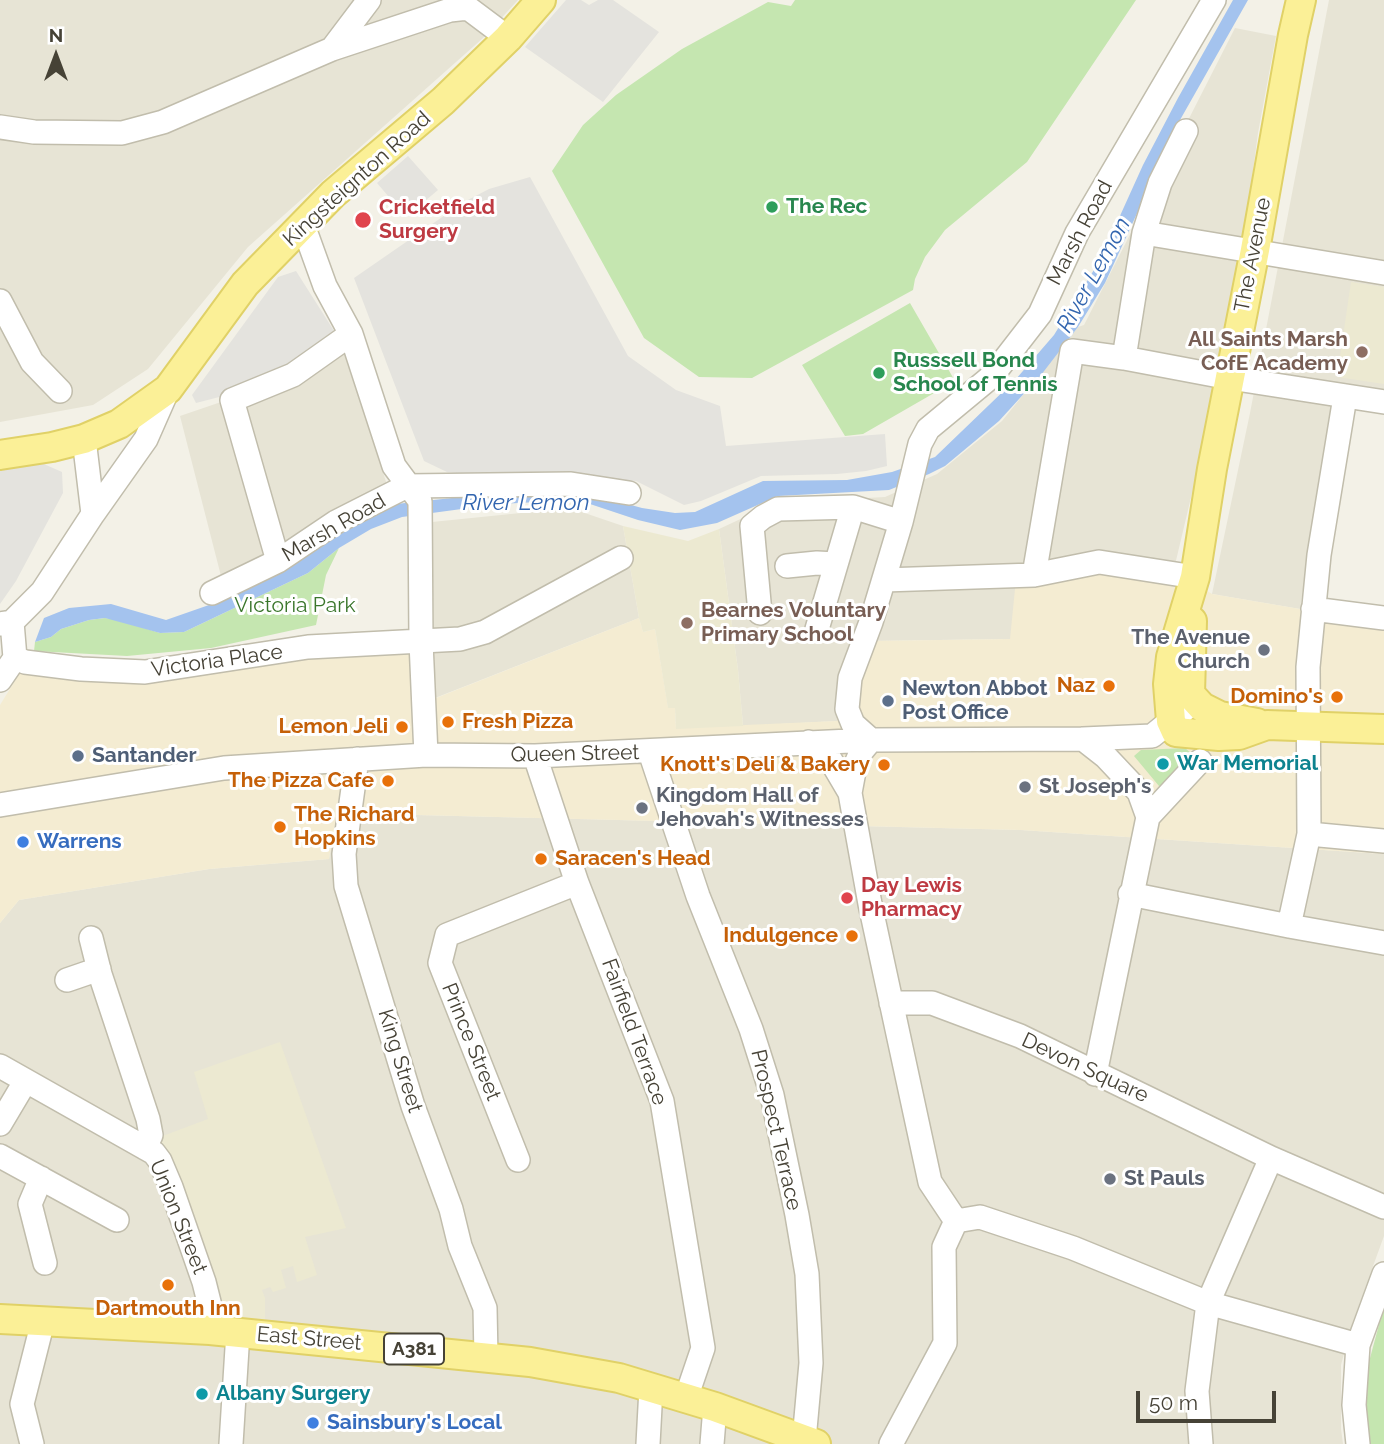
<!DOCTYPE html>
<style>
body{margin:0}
#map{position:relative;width:1384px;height:1444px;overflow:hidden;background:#f3f1e7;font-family:Raleway,sans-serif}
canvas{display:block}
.north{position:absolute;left:21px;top:21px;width:70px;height:70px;-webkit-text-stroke:5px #fff;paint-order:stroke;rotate:0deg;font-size:19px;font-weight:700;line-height:28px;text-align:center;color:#464236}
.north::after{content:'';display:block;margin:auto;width:24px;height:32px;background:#464236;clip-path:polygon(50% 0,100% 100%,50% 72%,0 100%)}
.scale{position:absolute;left:1136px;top:1391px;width:140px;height:32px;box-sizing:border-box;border:4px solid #464236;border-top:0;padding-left:9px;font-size:21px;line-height:24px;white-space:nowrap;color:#464236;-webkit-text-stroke:5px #fff;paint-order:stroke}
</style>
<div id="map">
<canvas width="1384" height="1444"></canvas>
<div class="north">N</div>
<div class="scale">50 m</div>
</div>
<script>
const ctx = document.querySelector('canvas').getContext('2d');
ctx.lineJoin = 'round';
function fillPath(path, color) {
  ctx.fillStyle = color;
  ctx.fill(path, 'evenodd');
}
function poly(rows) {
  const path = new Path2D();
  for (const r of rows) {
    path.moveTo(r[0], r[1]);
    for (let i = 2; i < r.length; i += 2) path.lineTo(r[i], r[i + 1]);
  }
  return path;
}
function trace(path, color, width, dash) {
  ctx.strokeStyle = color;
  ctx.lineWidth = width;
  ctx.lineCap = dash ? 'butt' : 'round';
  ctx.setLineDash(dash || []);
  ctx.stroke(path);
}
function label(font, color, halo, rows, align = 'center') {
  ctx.font = font + ' Raleway,sans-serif';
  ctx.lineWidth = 6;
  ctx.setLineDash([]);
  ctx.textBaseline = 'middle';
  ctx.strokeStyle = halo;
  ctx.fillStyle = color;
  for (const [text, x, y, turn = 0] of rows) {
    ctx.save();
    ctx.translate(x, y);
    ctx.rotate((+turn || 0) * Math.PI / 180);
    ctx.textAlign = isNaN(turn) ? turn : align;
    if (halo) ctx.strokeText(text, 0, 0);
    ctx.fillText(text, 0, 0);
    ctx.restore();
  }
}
fillPath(poly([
 [0,0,518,0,483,38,248,247,148,369,93,405,0,422],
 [1329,0,1384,0,1384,402,1333,396,1300,609,1212,594,1250,413],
 [1235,28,1276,36,1258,133,1234,316,1174,569,1010,639,869,641,837,721,743,726,738,670,719,529,775,503,885,497,937,474,1002,421,1078,327,1084,325],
 [341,337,387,485,268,555,221,576,180,416,221,402],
 [570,508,623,526,639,618,435,698,432,522],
 [337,813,1021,830,1384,854,1384,1236,1352,1324,1341,1365,1341,1429,1343,1444,0,1444,0,923,19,900,209,869,329,859]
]), '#e7e4d5');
fillPath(poly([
 [1017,569,1174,569,1212,594,1300,609,1384,618,1384,854,1021,830,337,813,329,859,209,869,19,900,0,923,0,705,24,666,253,661,434,651,436,698,639,618,643,632,655,629,668,707,675,708,676,728,837,721,869,641,1010,639]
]), '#f4ecd2');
fillPath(poly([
 [1351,282,1384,287,1384,384,1337,377],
 [623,526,688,541,719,529,738,670,743,726,676,729,675,708,668,708,655,629,643,632,639,618],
 [280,1042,346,1228,305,1237,317,1275,297,1282,293,1266,281,1270,286,1288,273,1292,270,1287,262,1290,265,1298,265,1324,224,1320,160,1137,208,1119,194,1072]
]), '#ece9d1');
fillPath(poly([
 [795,0,1136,0,1027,162,945,230,925,257,915,279,913,290,752,378,699,377,644,338,552,171,583,125,616,95,682,49,768,2,791,6],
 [910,303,955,381,863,434,845,436,802,365],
 [339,548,326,575,316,625,211,648,127,656,34,651,35,642,51,637,61,629,89,620,105,618,118,620,160,633,184,632,308,573],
 [1185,748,1192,754,1165,786,1159,786,1134,756,1141,750],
 [1384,1306,1384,1444,1368,1444,1364,1408,1366,1373]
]), '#c5e6b0');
fillPath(poly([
 [566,0,581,0,589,5,598,0,613,0,659,32,603,102,525,47],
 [408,156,438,190,406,217,377,183],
 [530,177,628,356,676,390,720,406,726,446,885,434,887,466,866,471,837,474,761,476,701,501,684,505,636,481,475,475,447,472,424,461,354,278,464,202,489,189],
 [296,271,336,334,305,358,227,395,196,403,192,395,278,277],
 [37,461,62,472,63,493,16,581,0,604,0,465]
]), '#e4e3de');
fillPath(poly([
 [1233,0,1248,0,1180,120,1105,283,1078,327,1041,375,999,421,945,466,929,474,889,490,778,496,717,523,680,530,638,520,578,500,499,504,402,517,371,529,339,548,308,573,184,632,160,633,105,618,89,620,61,629,51,637,35,642,44,618,69,608,111,604,166,620,209,605,396,504,480,495,591,494,642,508,675,513,695,512,763,481,847,480,892,472,935,457,1016,379,1054,335,1100,260,1143,165,1178,98]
]), '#a4c3ee');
const minor = poly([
 [332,49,369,0],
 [0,127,34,132,122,133,163,122,332,49,450,10,468,8,508,38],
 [303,225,325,286,351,334,394,466,420,501,421,642,426,755],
 [1144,233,1384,273],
 [0,301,32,362,60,391],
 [1124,358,1144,233,1160,183,1186,131],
 [84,439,93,514],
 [278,561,232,400,293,375,351,334],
 [787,566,817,563,836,564],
 [1034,575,1072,351,1124,358,1230,378,1384,402],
 [884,580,1034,575,1099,562,1195,577],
 [212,593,278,561,336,522,407,486,571,484,629,493],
 [1313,609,1384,618],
 [760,613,752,526,763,517,778,509,853,507],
 [0,624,12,622,42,592,93,514,146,439,168,389],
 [817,629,853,507,901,522],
 [15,658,25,662,81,669,145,672,308,647,460,639,485,632,621,558],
 [0,680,15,658,12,622],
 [1083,739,1106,757,1139,792,1148,817],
 [809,742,830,759,850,793,870,904,930,1182,956,1221,944,1247,945,1343,891,1444],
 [650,752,698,896,751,1029,772,1095,797,1215,807,1274,811,1363,804,1440],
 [535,756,577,883,662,1101,703,1348,686,1398],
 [357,759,344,854,346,886,413,1106,451,1209,460,1246,485,1308,486,1357],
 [850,793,855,766,861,752,871,740,853,724,847,709,850,678,871,622,901,522,920,444,928,429,992,376,1040,314,1077,233,1214,0],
 [0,805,224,768,426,755,535,756,871,740,1083,739,1152,736,1184,710],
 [1309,834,1384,841],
 [1130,894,1289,926,1384,943],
 [1289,926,1309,834,1308,667,1319,555,1345,397],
 [91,938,100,974,148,1119,151,1135,145,1148],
 [67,980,99,969],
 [891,1003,932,1003,1020,1036,1271,1158,1384,1207],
 [0,1066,154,1153,160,1161,171,1187,204,1282,212,1314,210,1330],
 [1095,1074,1148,817,1200,761],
 [0,1124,25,1082],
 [0,1156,117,1220],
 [518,1160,440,963,447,935,577,883],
 [41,1178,30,1204,45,1263],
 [956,1221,980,1217,1073,1248,1208,1303,1358,1345],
 [32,1444,22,1404,43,1321],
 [231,1444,238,1332],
 [648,1444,651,1388],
 [712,1444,715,1407],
 [1201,1444,1197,1391,1208,1303,1271,1158],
 [1358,1444,1354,1405,1358,1345,1384,1274]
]);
const major = poly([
 [1301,0,1293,35,1255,250,1212,469,1195,577,1171,657,1168,684,1171,721,1176,732,1219,736,1239,735,1267,725,1384,729],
 [0,455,52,447,84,439,119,424,168,389,245,284,333,194,443,101,508,38,541,0],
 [1192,621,1190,694,1202,707,1220,716,1257,723],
 [0,1319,210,1330,530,1362,619,1378,715,1407,816,1444]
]);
trace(minor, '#c1bdac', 26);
trace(major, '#e0d167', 32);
trace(minor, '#fff', 23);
trace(major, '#fbf097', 28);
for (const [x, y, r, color] of [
 [772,207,7,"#2e9e5b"],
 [363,220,9,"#e0444e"],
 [1362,352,7,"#8d6e63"],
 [879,373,7,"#2e9e5b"],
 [687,623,7,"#8d6e63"],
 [1264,650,7,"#6b7280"],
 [1109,686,7,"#e8710a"],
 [1337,697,7,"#e8710a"],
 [888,701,7,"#5c6f8a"],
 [448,722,7,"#e8710a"],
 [402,727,7,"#e8710a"],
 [78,756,7,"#5c6f8a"],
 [1163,764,7,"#0f9aa8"],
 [884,765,7,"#e8710a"],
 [388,781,7,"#e8710a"],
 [1025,787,7,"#6b7280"],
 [642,808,7,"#6b7280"],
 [280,827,7,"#e8710a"],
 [23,842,7,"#3f7fe0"],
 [541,859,7,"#e8710a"],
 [847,898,7,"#e0444e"],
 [852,936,7,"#e8710a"],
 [1110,1179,7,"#6b7280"],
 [168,1285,7,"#e8710a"],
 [202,1394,7,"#0f9aa8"],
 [313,1423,7,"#3f7fe0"]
]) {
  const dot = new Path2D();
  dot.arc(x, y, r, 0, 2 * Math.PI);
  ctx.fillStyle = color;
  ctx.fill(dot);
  trace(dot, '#fff', 2.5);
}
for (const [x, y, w] of [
 [414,1349,60]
]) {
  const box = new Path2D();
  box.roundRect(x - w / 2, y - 15.5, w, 31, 5);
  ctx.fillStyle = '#fff';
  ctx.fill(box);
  trace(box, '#464236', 2);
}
label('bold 19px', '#464236', null, [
 ["A381",414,1349]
]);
label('21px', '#464236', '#fff', [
 ["Kingsteignton Road",357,179,-42],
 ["Marsh Road",1080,233,-62],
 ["The Avenue",1253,255,-79],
 ["Marsh Road",334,528,-30],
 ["Victoria Place",217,661,-8],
 ["Queen Street",575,754,-1],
 ["Fairfield Terrace",634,1032,70],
 ["Prince Street",471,1042,68],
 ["King Street",400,1061,73],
 ["Devon Square",1085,1068,25],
 ["Prospect Terrace",776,1130,77],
 ["Union Street",178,1217,68],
 ["East Street",309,1339,5]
]);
label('bold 21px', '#27864d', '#fff', [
 ["The Rec",786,207],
 ["Russsell Bond",893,361],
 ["School of Tennis",893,385]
], 'left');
label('bold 21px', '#be3a42', '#fff', [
 ["Cricketfield",379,208],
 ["Surgery",379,232],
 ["Day Lewis",861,886],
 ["Pharmacy",861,910]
], 'left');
label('bold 21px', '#785e54', '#fff', [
 ["All Saints Marsh",1348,340],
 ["CofE Academy",1348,364],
 ["Bearnes Voluntary",701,611,"left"],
 ["Primary School",701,635,"left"]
], 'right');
label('21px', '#3a762b', '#fff', [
 ["Victoria Park",295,606]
]);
label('bold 21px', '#5b616d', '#fff', [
 ["The Avenue",1250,638,"right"],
 ["Church",1250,662,"right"],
 ["St Joseph's",1039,787],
 ["Kingdom Hall of",656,796],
 ["Jehovah's Witnesses",656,820],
 ["St Pauls",1124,1179]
], 'left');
label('bold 21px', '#c56008', '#fff', [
 ["Naz",1095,686],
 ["Domino's",1323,697],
 ["Fresh Pizza",462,722,"left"],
 ["Lemon Jeli",388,727],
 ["Knott's Deli & Bakery",870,765],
 ["The Pizza Cafe",374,781],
 ["The Richard",294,815,"left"],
 ["Hopkins",294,839,"left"],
 ["Saracen's Head",555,859,"left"],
 ["Indulgence",838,936],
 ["Dartmouth Inn",168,1309,"center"]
], 'right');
label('bold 21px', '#4e5e75', '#fff', [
 ["Newton Abbot",902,689],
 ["Post Office",902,713],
 ["Santander",92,756]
], 'left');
label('bold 21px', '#0d838f', '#fff', [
 ["War Memorial",1177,764],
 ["Albany Surgery",216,1394]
], 'left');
label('bold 21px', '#366cbe', '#fff', [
 ["Warrens",37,842],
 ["Sainsbury's Local",327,1423]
], 'left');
label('italic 23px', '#3265af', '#fff', [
 ["River Lemon",1094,275,-61],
 ["River Lemon",526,503]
]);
</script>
